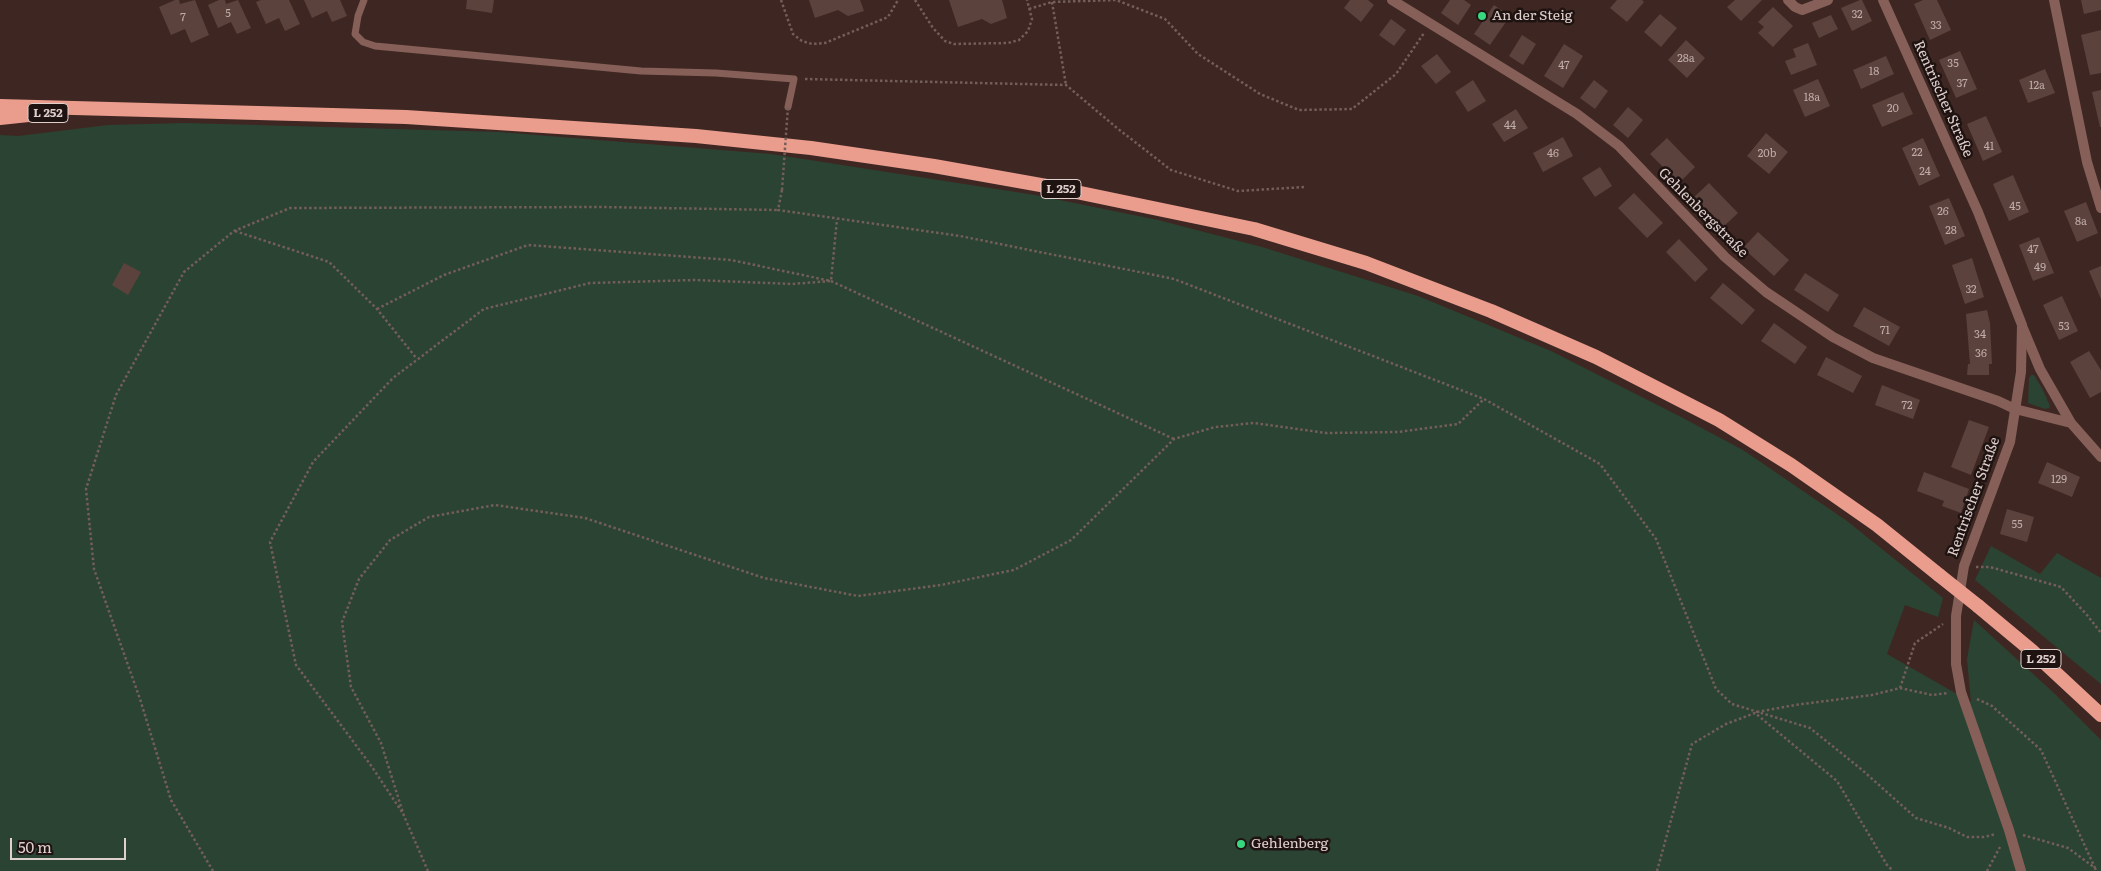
<!DOCTYPE html>
<meta charset="utf-8">
<style>
body{margin:0}
#map{position:relative;width:2101px;height:871px;overflow:hidden;background:#3e2722;font-family:Literata,serif}
canvas{display:block}
.scale{position:absolute;left:10px;top:838px;width:116px;height:22px;box-sizing:border-box;border:2px solid #e0d0cd;border-top:0;padding-left:6px;font-size:15px;line-height:18px;white-space:nowrap;color:#e0d0cd;-webkit-text-stroke:4px #1e1311;paint-order:stroke}
</style>
<div id="map">
<canvas width="2101" height="871"></canvas>
<div class="scale">50 m</div>
</div>
<script>
const ctx = document.querySelector('canvas').getContext('2d');
ctx.lineJoin = 'round';
function fillPath(path, color) {
  ctx.fillStyle = color;
  ctx.fill(path, 'evenodd');
}
function poly(rows) {
  const path = new Path2D();
  for (const r of rows) {
    path.moveTo(r[0], r[1]);
    for (let i = 2; i < r.length; i += 2) path.lineTo(r[i], r[i + 1]);
  }
  return path;
}
function trace(path, color, width, dash) {
  ctx.strokeStyle = color;
  ctx.lineWidth = width;
  ctx.lineCap = dash ? 'butt' : 'round';
  ctx.setLineDash(dash || []);
  ctx.stroke(path);
}
function label(font, color, halo, rows, align = 'center') {
  ctx.font = font + ' Literata,serif';
  ctx.lineWidth = 5;
  ctx.setLineDash([]);
  ctx.textBaseline = 'middle';
  ctx.strokeStyle = halo;
  ctx.fillStyle = color;
  for (const [text, x, y, turn = 0] of rows) {
    ctx.save();
    ctx.translate(x, y);
    ctx.rotate((+turn || 0) * Math.PI / 180);
    ctx.textAlign = isNaN(turn) ? turn : align;
    if (halo) ctx.strokeText(text, 0, 0);
    ctx.fillText(text, 0, 0);
    ctx.restore();
  }
}
fillPath(poly([
 [186,123,499,132,771,154,1035,195,1158,220,1262,247,1418,296,1551,351,1683,418,1743,450,1847,521,1943,598,1938,617,1905,605,1887,654,1971,702,1967,659,1974,620,2055,694,2101,740,2101,871,0,871,0,135,18,136,108,125],
 [2031,375,2034,375,2043,390,2050,406,2049,408,2045,409,2028,403,2029,378],
 [1991,546,2040,574,2057,553,2101,578,2101,684,1975,580]
]), '#2b4333');
fillPath(poly([
 [175,0,179,0,180,4,195,0,209,35,191,43,185,29,171,35,159,7],
 [219,0,225,0,226,4,238,0,251,28,237,34,231,22,218,28,208,5],
 [261,0,289,0,300,24,285,31,279,18,266,24,256,2],
 [304,0,340,0,347,16,332,22,327,11,312,18],
 [467,0,494,0,492,13,466,9],
 [809,0,860,0,864,11,848,16,838,10,815,18],
 [949,0,1002,0,1007,18,991,24,982,19,958,27],
 [1350,0,1368,0,1374,5,1361,22,1344,8],
 [1450,0,1464,0,1471,5,1458,25,1441,13],
 [1617,0,1642,0,1644,2,1627,22,1610,8],
 [1735,0,1762,0,1741,21,1727,7],
 [1860,0,1862,0,1872,21,1852,31,1841,8],
 [1923,0,1937,0,1951,30,1930,40,1914,4],
 [2081,0,2101,0,2101,10,2084,14],
 [1494,5,1510,16,1490,45,1474,34],
 [1773,7,1793,26,1773,47,1758,33,1764,27,1758,22],
 [1660,14,1677,28,1661,47,1644,32],
 [1831,15,1838,29,1819,38,1812,23],
 [1391,19,1406,30,1394,46,1379,35],
 [2101,30,2101,73,2090,75,2081,35],
 [1522,35,1536,44,1523,65,1509,56],
 [1686,40,1705,58,1687,78,1668,60],
 [1808,43,1817,65,1791,75,1785,61,1796,57,1793,49],
 [1564,44,1583,56,1563,88,1544,76],
 [1960,51,1977,89,1956,98,1939,60],
 [1437,54,1451,72,1436,84,1421,66],
 [1886,56,1894,74,1861,89,1853,70],
 [2045,69,2055,93,2028,103,2019,80],
 [1818,79,1830,106,1805,117,1793,90],
 [1473,80,1486,101,1468,112,1455,92],
 [1594,80,1608,91,1595,109,1580,98],
 [2101,90,2101,127,2100,127,2092,92],
 [1903,92,1913,114,1882,127,1872,105],
 [1628,107,1643,120,1628,138,1613,125],
 [1516,109,1528,128,1504,142,1492,124],
 [1986,116,2002,152,1983,161,1967,124],
 [1766,133,1788,152,1769,174,1747,156],
 [1563,137,1573,156,1543,172,1533,153],
 [1667,138,1695,167,1679,183,1650,154],
 [1923,138,1940,176,1919,186,1902,148],
 [1600,167,1612,186,1595,197,1582,178],
 [2013,175,2029,212,2009,221,1993,184],
 [1709,183,1738,213,1722,228,1693,198],
 [1634,193,1663,223,1647,238,1618,208],
 [1949,198,1965,236,1945,245,1929,206],
 [2086,202,2098,233,2077,242,2064,211],
 [1758,232,1789,260,1774,276,1743,248],
 [2039,237,2054,273,2033,281,2019,245],
 [1679,239,1708,269,1695,282,1666,252],
 [1972,258,1984,297,1965,304,1952,265],
 [124,263,141,272,128,295,112,285],
 [2101,266,2101,299,2089,271],
 [1805,273,1839,295,1828,312,1794,290],
 [1723,283,1755,310,1742,325,1710,298],
 [2062,296,2078,331,2059,340,2043,305],
 [1864,307,1900,327,1889,346,1853,326],
 [1987,310,1990,323,1992,364,1989,364,1989,375,1967,375,1968,364,1970,364,1966,314],
 [1774,323,1807,347,1795,364,1761,341],
 [2089,351,2101,370,2101,392,2090,398,2070,362],
 [1826,357,1862,376,1853,393,1817,375],
 [1882,385,1920,400,1913,419,1875,405],
 [1969,420,1989,427,1971,475,1951,467],
 [2047,462,2080,477,2072,497,2038,483],
 [1924,472,1969,489,1961,513,1942,506,1944,501,1917,491],
 [2007,509,2034,517,2027,542,2000,534]
]), '#5c423d');
trace(poly([
 [781,0,793,34,802,41,812,44,825,43,888,17,898,0],
 [915,0,933,28,945,41,954,44,1008,43,1019,40,1028,31,1032,19,1027,0],
 [1052,2,1066,85],
 [1029,9,1052,2,1116,0,1165,19,1198,54,1260,94,1299,110,1352,109,1396,74,1424,33],
 [805,79,1066,85,1117,128,1171,170,1238,191,1305,187],
 [782,190,778,210,960,236,1174,279,1484,399,1600,464,1656,539,1716,689,1732,704,1810,728,1861,769,1916,818,1949,828,1967,837,1984,837,1996,834],
 [235,231,329,262,377,309,417,359],
 [377,309,444,275,528,245,731,260,831,281,1174,439],
 [1976,567,1990,567,2061,587,2087,615,2101,633],
 [1900,688,1915,643,1943,624],
 [1977,699,1992,706,2041,750,2095,868],
 [1757,712,1795,705,1872,695,1900,688,1932,695,1948,693],
 [402,812,370,764,296,665,270,542,313,462,393,378,484,309,590,283,695,280,792,284,831,281,837,219],
 [2023,835,2068,848,2095,868,2096,871],
 [213,871,171,800,140,699,94,569,86,489,116,395,184,272,234,231,290,208,601,207,778,210],
 [428,871,404,816,381,743,351,687,342,622,359,579,390,540,429,517,495,505,585,518,764,578,858,596,941,585,1014,570,1071,540,1174,439,1215,427,1254,423,1326,433,1398,432,1458,424,1484,399],
 [1657,871,1692,744,1726,724,1755,713,1837,781,1887,865,1893,871],
 [1987,871,2000,847]
]), '#735e59', 2.5, [2.5, 2.5]);
trace(poly([
 [364,0,358,16,355,34,363,42,375,46,641,71,716,73,794,79,788,107]
]), '#866058', 7);
trace(poly([
 [1392,0,1577,114,1619,146,1725,257,1766,292,1833,337,1873,358,1998,401,2015,409,2071,423,2101,457],
 [1788,0,1795,7,1802,10,1828,0],
 [2054,0,2087,162,2101,208],
 [2022,326,2040,369,2071,423]
]), '#866058', 10);
trace(poly([
 [1883,0,1978,212,2022,325,2021,372,2010,442,1964,566,1956,616,1956,664,1961,692,2009,830,2021,871]
]), '#866058', 10);
trace(poly([
 [0,106,406,117,696,136,811,148,934,166,1052,187,1254,229,1366,263,1491,311,1596,357,1719,420,1791,465,1877,525,1939,575],
 [0,118,38,114],
 [1978,606,2032,651,2101,715]
]), '#ea9c8d', 14);
trace(poly([
 [782,190,788,107]
]), '#735e59', 2.5, [2.5, 2.5]);
trace(poly([
 [1939,575,1978,606]
]), '#ea9c8d', 14);
for (const [x, y, r, color] of [
 [1482,16,5,"#38d880"],
 [1241,844,5,"#38d880"]
]) {
  const dot = new Path2D();
  dot.arc(x, y, r, 0, 2 * Math.PI);
  ctx.fillStyle = color;
  ctx.fill(dot);
  trace(dot, '#1e1311', 2);
}
label('11px', '#bfaca9', null, [
 ["5",228,14],
 ["32",1857,15],
 ["7",183,18],
 ["33",1936,26],
 ["28a",1686,59],
 ["35",1953,64],
 ["47",1564,66],
 ["18",1874,72],
 ["37",1962,84],
 ["12a",2037,86],
 ["18a",1812,98],
 ["20",1893,109],
 ["44",1510,126],
 ["41",1989,147],
 ["22",1917,153],
 ["46",1553,154],
 ["20b",1767,154],
 ["24",1925,172],
 ["45",2015,207],
 ["26",1943,212],
 ["8a",2081,222],
 ["28",1951,231],
 ["47",2033,250],
 ["49",2040,268],
 ["32",1971,290],
 ["53",2064,327],
 ["71",1885,331],
 ["34",1980,335],
 ["36",1981,354],
 ["72",1907,406],
 ["129",2059,480],
 ["55",2017,525]
]);
for (const [x, y, w] of [
 [48,113,40],
 [1061,189,40],
 [2041,659,40]
]) {
  const box = new Path2D();
  box.roundRect(x - w / 2, y - 9.5, w, 19, 4);
  ctx.fillStyle = '#1e1311';
  ctx.fill(box);
  trace(box, '#e0d0cd', 1);
}
label('bold 12px', '#e0d0cd', null, [
 ["L 252",48,113],
 ["L 252",1061,189],
 ["L 252",2041,659]
]);
label('14px', '#e0d0cd', '#1e1311', [
 ["An der Steig",1492,16],
 ["Gehlenberg",1251,844]
], 'left');
label('14px', '#e0d0cd', '#1e1311', [
 ["Rentrischer Straße",1943,99,66],
 ["Gehlenbergstraße",1703,213,45],
 ["Rentrischer Straße",1974,497,-70]
]);
</script>
